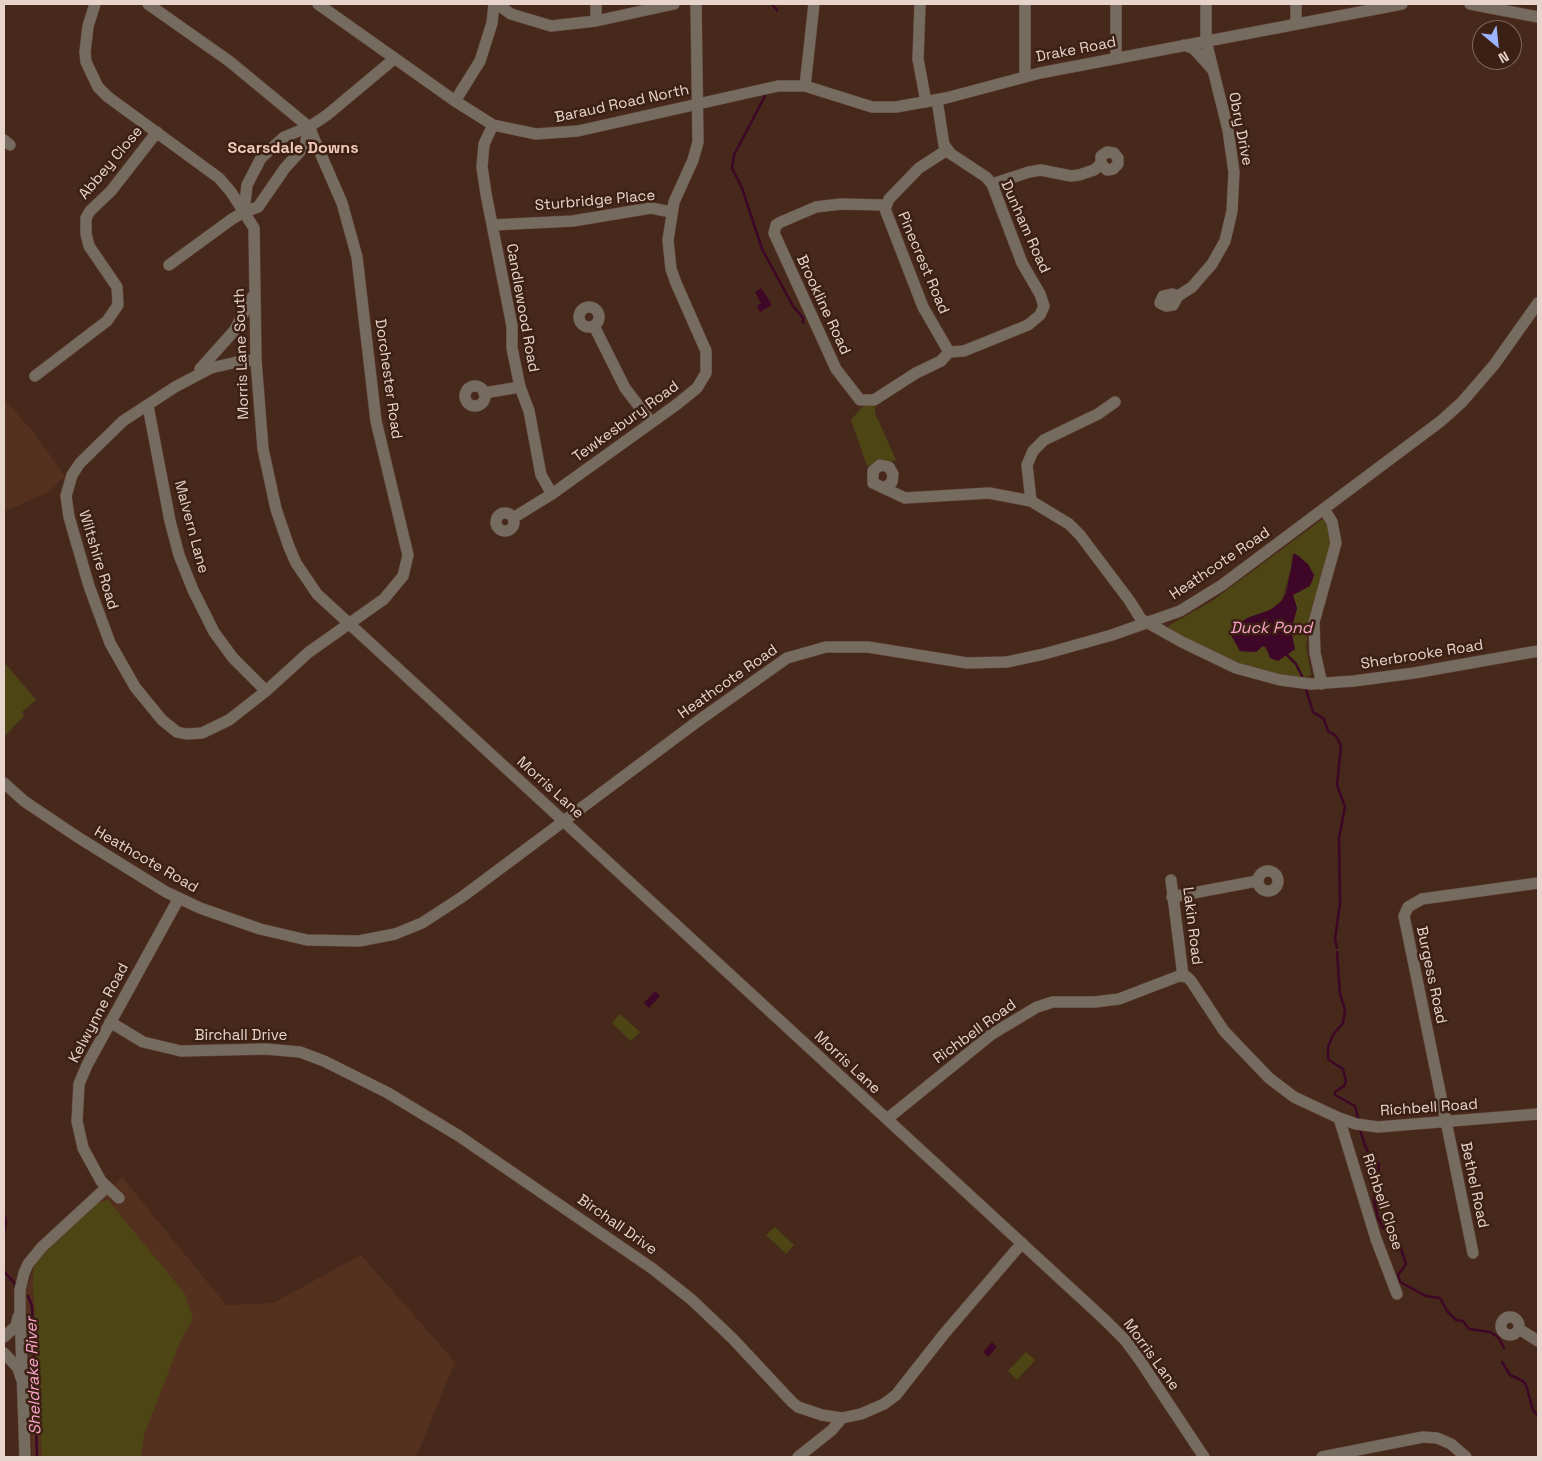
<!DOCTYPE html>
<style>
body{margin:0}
#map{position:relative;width:1542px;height:1461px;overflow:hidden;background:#47291c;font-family:"Space Grotesk",sans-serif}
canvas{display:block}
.frame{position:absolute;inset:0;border:5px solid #e7d4cb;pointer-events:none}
.north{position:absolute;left:1472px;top:20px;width:50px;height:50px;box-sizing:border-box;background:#3c2013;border:1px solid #80685d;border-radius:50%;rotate:152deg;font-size:14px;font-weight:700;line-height:20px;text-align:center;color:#e7d4cb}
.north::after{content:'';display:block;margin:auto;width:18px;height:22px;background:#9bb4fd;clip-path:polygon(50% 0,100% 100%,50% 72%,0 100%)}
</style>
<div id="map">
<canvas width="1542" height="1461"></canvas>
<div class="frame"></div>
<div class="north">N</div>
</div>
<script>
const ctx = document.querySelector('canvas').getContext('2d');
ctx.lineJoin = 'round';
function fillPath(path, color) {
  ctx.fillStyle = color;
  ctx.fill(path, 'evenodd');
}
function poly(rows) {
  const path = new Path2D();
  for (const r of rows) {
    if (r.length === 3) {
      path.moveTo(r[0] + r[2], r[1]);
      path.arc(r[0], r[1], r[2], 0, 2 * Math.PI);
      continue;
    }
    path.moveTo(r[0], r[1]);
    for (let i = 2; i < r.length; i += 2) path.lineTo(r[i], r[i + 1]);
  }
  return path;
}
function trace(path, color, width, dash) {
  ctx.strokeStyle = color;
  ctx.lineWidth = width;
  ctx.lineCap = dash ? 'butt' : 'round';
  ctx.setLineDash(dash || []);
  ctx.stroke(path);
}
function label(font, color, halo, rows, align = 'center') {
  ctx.font = font + ' "Space Grotesk",sans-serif';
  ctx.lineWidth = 5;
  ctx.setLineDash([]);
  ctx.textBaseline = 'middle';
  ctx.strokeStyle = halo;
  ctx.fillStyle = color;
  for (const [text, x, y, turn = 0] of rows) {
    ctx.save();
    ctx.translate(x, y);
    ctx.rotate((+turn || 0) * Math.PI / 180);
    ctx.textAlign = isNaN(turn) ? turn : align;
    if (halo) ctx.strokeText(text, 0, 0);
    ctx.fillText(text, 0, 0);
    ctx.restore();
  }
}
fillPath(poly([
 [4,399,33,432,65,476,46,493,4,512],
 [122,1177,226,1305,273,1303,361,1255,455,1362,416,1457,32,1457,25,1296,34,1264,69,1227]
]), '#54301f');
fillPath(poly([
 [863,406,875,406,875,413,896,460,867,466,851,420],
 [1324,518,1332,538,1323,575,1310,612,1306,647,1311,675,1305,678,1265,672,1227,658,1171,631,1168,626,1212,601],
 [1292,554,1300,556,1314,575,1312,582,1293,595,1297,608,1291,631,1295,649,1287,655,1268,652,1263,646,1250,652,1240,651,1231,633,1247,618,1270,610,1282,600,1291,569],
 [4,662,36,700,22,712,24,716,4,737],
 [620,1014,640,1032,631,1041,612,1023],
 [108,1200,185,1294,193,1319,180,1342,144,1435,141,1457,42,1457,33,1281,34,1264,93,1205],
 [775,1227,794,1245,786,1254,766,1235],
 [1026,1352,1035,1360,1017,1380,1008,1371]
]), '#4e4515');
fillPath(poly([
 [761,288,772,305,760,312,757,306,761,303,755,292],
 [1294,553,1308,564,1314,575,1310,586,1293,595,1297,608,1291,631,1295,649,1278,661,1270,658,1266,647,1263,646,1256,652,1240,651,1232,637,1230,633,1233,627,1247,618,1270,610,1280,603,1286,594],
 [655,991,660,996,649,1008,644,1003],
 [992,1342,997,1347,988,1357,983,1352]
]), '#3e0627');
trace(poly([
 [772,4,777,10],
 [765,96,734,155,732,168,742,188,762,249,793,306,803,318,803,323],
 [1287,655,1296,664,1303,678],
 [1305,686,1313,712,1324,719,1328,731,1336,736,1341,746,1337,785,1345,807,1339,838,1340,904,1335,939,1337,948],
 [1337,952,1340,994,1345,1010,1343,1023,1333,1035,1328,1047,1328,1057,1329,1060,1343,1069,1346,1081,1344,1086,1335,1092,1335,1095,1355,1106,1359,1122],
 [1359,1127,1366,1148,1370,1156,1379,1164,1374,1200,1378,1218,1383,1228,1389,1230,1400,1246,1406,1264,1398,1275,1400,1282,1426,1296,1440,1298,1447,1311,1456,1320,1463,1321,1469,1329,1490,1332,1498,1337,1504,1348],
 [4,1215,6,1221,4,1234],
 [4,1271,15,1284],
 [28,1296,32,1306,37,1457],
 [1502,1362,1510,1375,1523,1381,1526,1385,1533,1410,1538,1416]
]), '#3e0627', 2.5);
const minor = poly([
 [95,4,88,26,85,52,86,62,98,87,108,97,219,178,231,192,254,228,256,360,263,449,276,509,289,547,296,563,317,594,1105,1320,1125,1340,1139,1359,1204,1457],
 [148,4,229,61,309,127,342,203,357,257,376,421,408,555,403,576,384,599,309,652,266,691,229,720,202,733,186,734,177,732,162,720,135,687,110,643,89,586,69,517,66,496,72,475,80,463,123,421,175,387,211,368,241,361,256,360],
 [318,4,455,101,493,125,536,134,578,131,778,86,805,86,872,107,896,107,946,98,1040,73,1402,4],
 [497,4,511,14,551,26,596,21,674,4],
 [596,4,596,21],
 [920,4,918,59,926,102],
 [1470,4,1538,17],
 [1296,23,1296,4],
 [1184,45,1194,49,1212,69],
 [1116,58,1116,4],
 [1025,76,1025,4],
 [805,86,814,4],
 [937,100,944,145,951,154,986,177,992,184,1022,263,1040,294,1044,306,1040,315,1028,325,964,351,949,352],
 [455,101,480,61,492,23,494,4],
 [493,125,484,144,482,167,486,194,512,326,512,348,520,387,529,411,541,475,552,494],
 [4,140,10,145],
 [947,150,919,168,889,199,885,209,923,307,949,352],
 [992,184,1029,172,1041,170,1071,176,1079,175,1094,170,1101,164,1101,156,1107,152,1114,153,1118,158,1118,164,1113,169,1107,170,1101,164],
 [885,205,841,204,816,207,781,222,776,225,774,233,836,369,860,400,874,400,916,373,941,361,949,352],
 [244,212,247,185,261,158,284,137,309,127,327,115,394,59],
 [492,225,573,221,651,208,671,212],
 [169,265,232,219,244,212,258,207,285,168,305,146,309,127],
 [1178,296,1172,294,1163,296,1160,303,1166,306,1173,305,1178,296,1192,287,1212,264,1225,241,1232,211,1234,172,1228,130,1206,41,1206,4],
 [589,317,10],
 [594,326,625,388,651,422],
 [200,369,234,331,253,296],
 [35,376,107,321,118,305,117,287,89,246,86,234,86,218,90,211,111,191,157,132],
 [475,396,10],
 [484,393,520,387],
 [148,406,170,521,179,555,193,590,214,632,233,658,266,691],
 [886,487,892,482,893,474,889,467,880,465,873,471,873,483,905,498,989,493,1031,501,1069,524,1080,535,1129,600,1141,619,1182,642,1236,668,1280,680,1311,684,1354,681,1414,673,1538,651],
 [1031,501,1027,465,1033,451,1044,440,1098,414,1115,402],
 [505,522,9],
 [513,518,552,494,676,405,697,388,706,373,706,351,676,283,671,269,668,240,674,202,693,160,698,142,696,4],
 [1322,684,1315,653,1314,622,1336,543,1332,522,1324,509],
 [4,783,24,801,76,836,166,892,200,908,260,929,307,940,359,941,395,934,422,923,462,897,698,721,787,658,826,647,868,647,967,663,1007,662,1044,654,1112,635,1180,611,1222,585,1441,421,1462,402,1494,365,1538,303],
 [1268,881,10],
 [1171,880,1183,976],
 [1172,897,1257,881],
 [110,1022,143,1042,181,1051,266,1049,300,1052,324,1061,388,1093,459,1136,653,1269,692,1300,733,1339,792,1402,798,1407,822,1415,842,1418,861,1414,884,1404,896,1395,944,1334,1022,1243],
 [1339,1118,1376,1239,1397,1294],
 [887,1119,992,1034,1037,1007,1053,1002,1095,1002,1119,999,1179,976,1187,977,1191,981,1224,1031,1269,1078,1294,1097,1339,1118,1356,1124,1378,1127,1538,1114],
 [119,1198,101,1181,83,1148,77,1121,79,1084,87,1065,179,898],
 [1473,1253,1404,916,1408,907,1422,899,1538,883],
 [1510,1326,9],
 [1519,1329,1538,1341],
 [4,1337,16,1326,18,1317],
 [4,1353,18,1368,21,1378],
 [25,1457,20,1311,20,1290,24,1273,28,1264,42,1247,107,1187],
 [798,1457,832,1430,842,1418],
 [1322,1457,1423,1437,1437,1438,1451,1444,1466,1457]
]);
trace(minor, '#64483c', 12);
trace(minor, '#756b5f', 11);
label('15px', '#e7d4cb', '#3c2013', [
 ["Drake Road",1076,50,-11],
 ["Baraud Road North",622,104,-12],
 ["Obry Drive",1240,129,79],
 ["Abbey Close",111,163,-50],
 ["Sturbridge Place",595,201,-5],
 ["Dunham Road",1025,227,66],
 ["Pinecrest Road",923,263,67],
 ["Brookline Road",823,305,65],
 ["Candlewood Road",522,308,80],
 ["Morris Lane South",242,354,-92],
 ["Dorchester Road",388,379,82],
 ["Tewkesbury Road",626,422,-36],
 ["Malvern Lane",191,527,75],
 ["Wiltshire Road",98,560,73],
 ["Heathcote Road",1220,564,-34],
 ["Sherbrooke Road",1422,655,-9],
 ["Heathcote Road",728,682,-35],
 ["Morris Lane",550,788,42],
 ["Heathcote Road",146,860,30],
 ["Lakin Road",1192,926,83],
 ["Burgess Road",1431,975,78],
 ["Kelwynne Road",99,1013,-62],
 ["Richbell Road",975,1032,-36],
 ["Birchall Drive",241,1036],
 ["Morris Lane",847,1063,43],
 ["Richbell Road",1429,1108,-4],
 ["Bethel Road",1474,1185,78],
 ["Richbell Close",1382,1202,72],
 ["Birchall Drive",617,1225,35],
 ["Morris Lane",1151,1355,54]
]);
label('bold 16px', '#f0cab9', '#3c2013', [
 ["Scarsdale Downs",293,149]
]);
label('italic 16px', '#fca4cd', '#3c2013', [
 ["Duck Pond",1271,629],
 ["Sheldrake River",34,1376,-92]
]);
</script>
